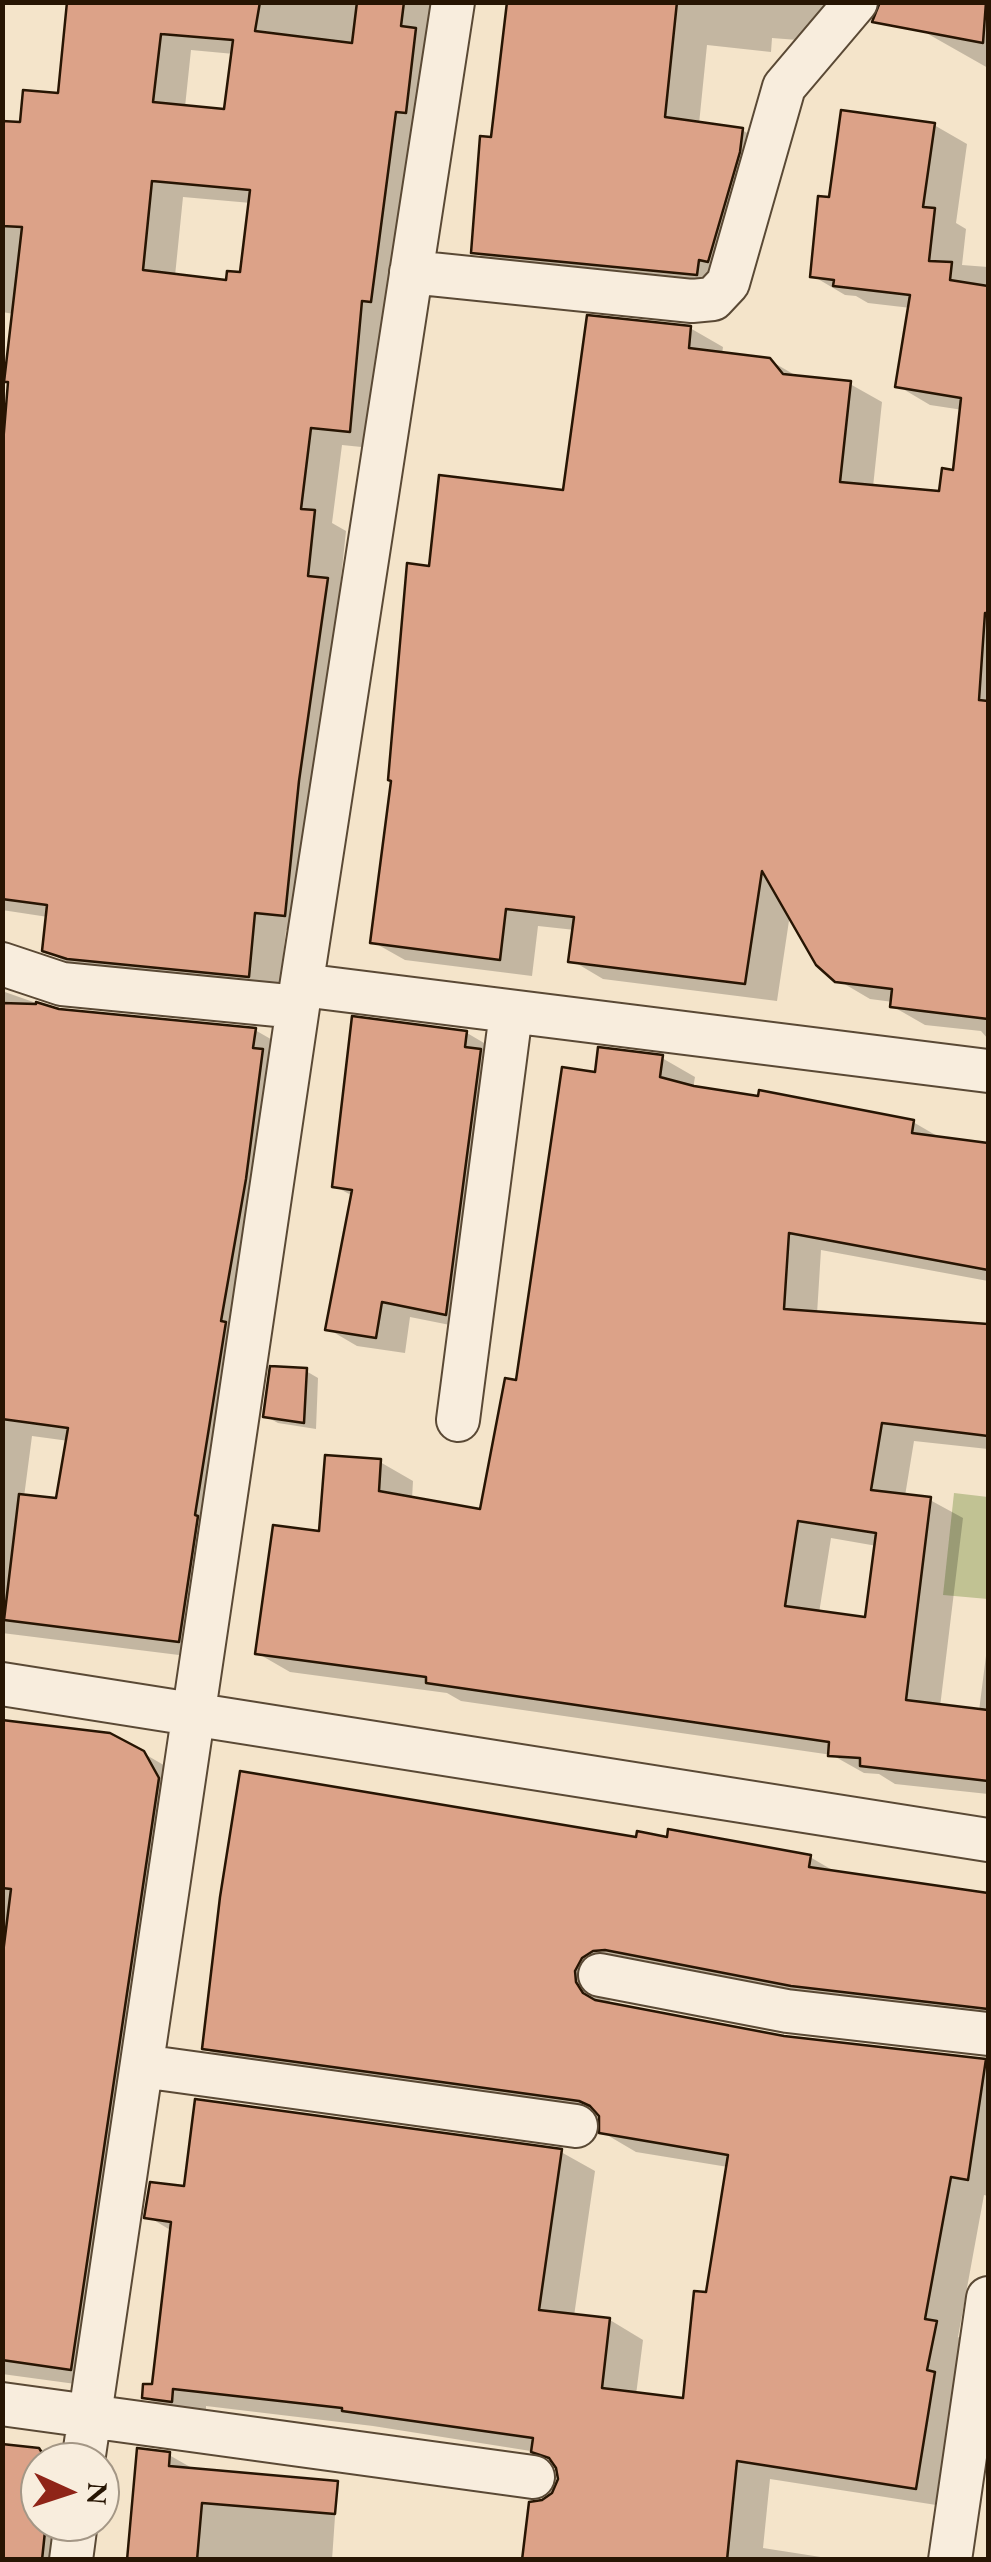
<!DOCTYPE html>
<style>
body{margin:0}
#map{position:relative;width:991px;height:2562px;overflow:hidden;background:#f4e4ca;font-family:"EB Garamond",serif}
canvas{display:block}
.frame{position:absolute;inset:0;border:5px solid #271503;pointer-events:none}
.north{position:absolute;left:20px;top:2442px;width:100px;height:100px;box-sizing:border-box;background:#f8eddd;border:2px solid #a49786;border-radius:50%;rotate:93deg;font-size:28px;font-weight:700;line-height:40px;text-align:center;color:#271503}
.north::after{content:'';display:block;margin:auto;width:35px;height:45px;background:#8f2418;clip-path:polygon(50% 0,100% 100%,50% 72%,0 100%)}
</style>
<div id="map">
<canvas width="991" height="2562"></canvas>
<div class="frame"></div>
<div class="north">N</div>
</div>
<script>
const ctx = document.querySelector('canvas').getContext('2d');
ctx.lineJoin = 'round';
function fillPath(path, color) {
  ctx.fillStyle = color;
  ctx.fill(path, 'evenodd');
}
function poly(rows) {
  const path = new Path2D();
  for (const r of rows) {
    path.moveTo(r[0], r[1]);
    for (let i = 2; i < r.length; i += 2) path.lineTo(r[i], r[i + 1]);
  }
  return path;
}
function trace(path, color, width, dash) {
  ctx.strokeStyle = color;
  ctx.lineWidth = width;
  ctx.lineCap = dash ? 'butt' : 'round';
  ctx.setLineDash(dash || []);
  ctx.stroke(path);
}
fillPath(poly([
 [954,1493,988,1497,988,1599,943,1595]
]), '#c1c293');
fillPath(poly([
 [70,2,458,2,381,449,342,445,332,523,346,531,340,588,359,599,316,933,286,930,279,993,76,968,45,950,48,917,2,910,2,489,14,314,2,312,2,123,22,124,60,96],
 [191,50,234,54,226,111,185,107],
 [183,197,251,203,242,275,229,283,175,276],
 [509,2,858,2,836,43,772,38,771,52,707,45,699,124,742,130,775,149,730,293,507,271,474,252,493,139],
 [924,2,988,2,988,68,921,30],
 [934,125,967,144,956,223,966,229,962,265,988,267,988,1039,981,1031,925,1025,892,1006,893,1002,870,999,836,979,790,914,777,1001,603,979,571,960,575,930,538,926,532,976,405,960,373,942,431,568,566,492,690,328,723,347,722,354,769,360,800,378,850,384,882,402,873,487,941,493,956,473,963,410,930,405,898,386,911,308,868,303,856,296,845,295,813,276,831,200],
 [2,991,59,1011,255,1030,288,1049,211,1659,2,1633],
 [32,1436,69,1441,58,1501,24,1497],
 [467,1033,496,1050,475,1330,410,1317,405,1353,357,1346,328,1329,353,1196,334,1186],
 [662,1058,695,1077,693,1089,913,1122,944,1140,988,1146,988,1281,821,1250,817,1314,988,1327,988,1449,914,1441,905,1496,930,1500,963,1518,940,1707,979,1711,988,1640,988,1794,895,1784,879,1774,864,1773,832,1755,461,1701,447,1693,290,1672,257,1653,321,1534,380,1462,413,1481,412,1499,482,1512,597,1074],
 [831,1538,877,1546,867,1620,819,1613],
 [306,1371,318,1378,316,1429,278,1423,265,1416],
 [2,1723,143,1753,179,1774,105,2388,2,2374],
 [638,1840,810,1857,839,1874,988,1896,988,2023,609,1989,610,2005,784,2038,988,2063,988,2196,984,2195,958,2337,970,2343,949,2507,770,2479,763,2548,840,2560,525,2560,542,2503,554,2495,560,2480,555,2463,537,2452,373,2426,206,2406,206,2420,178,2416,145,2397,154,2387,172,2231,147,2216,186,2189,561,2152,595,2171,574,2316,610,2320,643,2340,636,2395,685,2401,708,2295,728,2167,636,2152,602,2132,601,2117,238,2067,204,2048],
 [38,2451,57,2462,40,2462,40,2522,84,2522,79,2560,2,2560],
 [169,2455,199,2472,302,2483,336,2502,332,2560,129,2560]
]), '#0003');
const building = poly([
 [67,2,260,2,255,31,352,43,357,2,404,2,401,26,416,28,406,113,396,112,371,302,362,301,350,432,311,428,301,509,315,510,308,576,328,578,299,781,285,916,255,913,249,977,67,959,42,951,47,905,2,899,2,456,8,382,4,382,22,227,2,226,2,121,20,122,23,90,58,93,67,2],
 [161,34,233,40,224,109,153,102,161,34],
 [152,181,250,190,240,272,227,271,226,280,143,270,152,181],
 [507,2,677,2,665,117,743,128,740,152,708,262,699,260,697,275,471,253,480,136,491,137,507,2],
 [880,2,986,2,983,43,872,22,880,2],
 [841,110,935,123,923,207,935,208,929,261,952,262,950,280,988,286,988,613,985,613,979,700,988,701,988,1019,890,1007,892,989,835,982,816,965,762,871,745,984,568,962,574,917,506,909,500,960,370,943,391,781,388,780,407,563,429,566,439,475,563,490,587,315,691,326,689,348,770,358,783,374,851,381,840,482,939,491,942,468,953,470,961,398,895,387,910,295,833,286,834,280,810,277,818,196,829,197,841,110],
 [36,1002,59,1009,256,1028,253,1048,263,1049,246,1179,221,1321,226,1322,195,1515,198,1516,179,1642,4,1620,19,1494,56,1498,68,1428,2,1419,2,1003,36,1004,36,1002],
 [352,1016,467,1031,465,1047,481,1049,446,1315,382,1302,376,1338,325,1330,352,1190,332,1187,352,1016],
 [598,1047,663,1055,660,1077,694,1086,758,1096,759,1090,914,1120,912,1133,988,1143,988,1270,789,1233,784,1309,988,1324,988,1436,882,1423,871,1490,931,1497,906,1700,988,1710,988,1781,860,1766,860,1758,828,1756,829,1742,426,1683,426,1677,255,1654,273,1525,319,1531,325,1455,381,1459,379,1491,480,1509,505,1378,516,1380,562,1067,595,1072,598,1047],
 [798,1521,876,1533,865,1617,785,1606,798,1521],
 [270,1366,307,1368,304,1423,263,1417,270,1366],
 [2,1720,110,1733,144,1751,159,1778,71,2370,2,2360,2,1961,11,1889,2,1888,2,1720],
 [240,1771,636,1837,637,1831,667,1837,668,1829,811,1855,809,1867,988,1893,988,2009,791,1986,605,1950,593,1951,582,1958,575,1971,576,1982,583,1993,595,2000,784,2036,986,2059,968,2180,951,2177,925,2319,937,2321,927,2370,935,2372,916,2489,737,2461,727,2560,522,2560,529,2502,542,2500,552,2493,558,2479,556,2468,549,2458,531,2452,533,2438,342,2411,342,2408,173,2389,172,2402,142,2398,143,2384,152,2384,171,2222,144,2218,150,2182,184,2186,195,2099,562,2149,539,2310,610,2318,602,2388,683,2398,694,2291,706,2292,728,2155,599,2133,599,2116,590,2106,579,2101,202,2049,220,1897,240,1771],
 [2,2444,39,2448,48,2462,40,2462,40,2522,46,2522,42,2560,2,2560,2,2444],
 [137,2448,170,2452,169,2466,338,2481,335,2514,202,2503,197,2560,127,2560,137,2448]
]);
fillPath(building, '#dca288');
trace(building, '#271503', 2.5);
const minor = poly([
 [411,272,692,301,713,299,728,283,784,87,856,2],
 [2,964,62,984,298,1007],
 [302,985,988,1071],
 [458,1420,511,1013],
 [2,1684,988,1840],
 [600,1975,787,2011,988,2034],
 [142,2066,576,2126],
 [2,2404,533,2477],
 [83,2462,298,1007,453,2],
 [71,2560,76,2522],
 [950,2560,988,2298]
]);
trace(minor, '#5a4935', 46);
trace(minor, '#f8eddd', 42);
</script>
